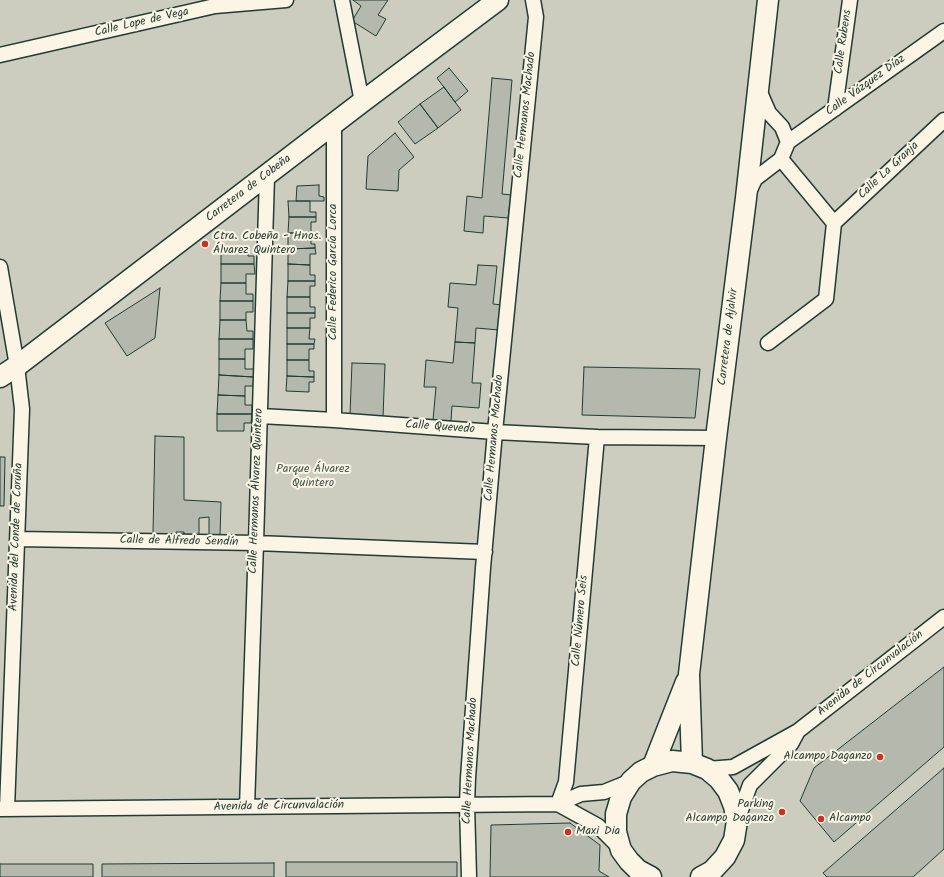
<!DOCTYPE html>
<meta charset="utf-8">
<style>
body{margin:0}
canvas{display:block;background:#efeada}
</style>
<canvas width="944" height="877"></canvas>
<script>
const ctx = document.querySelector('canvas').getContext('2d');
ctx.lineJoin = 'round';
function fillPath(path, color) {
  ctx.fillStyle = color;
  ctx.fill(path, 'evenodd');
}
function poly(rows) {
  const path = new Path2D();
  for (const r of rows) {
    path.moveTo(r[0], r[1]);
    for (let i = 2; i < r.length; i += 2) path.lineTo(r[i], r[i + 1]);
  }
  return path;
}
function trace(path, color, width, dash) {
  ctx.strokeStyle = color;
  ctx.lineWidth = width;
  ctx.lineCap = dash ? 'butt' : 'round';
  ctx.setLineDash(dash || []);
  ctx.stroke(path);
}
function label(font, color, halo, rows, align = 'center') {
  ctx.font = font + ' Kalam,sans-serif';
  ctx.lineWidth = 4;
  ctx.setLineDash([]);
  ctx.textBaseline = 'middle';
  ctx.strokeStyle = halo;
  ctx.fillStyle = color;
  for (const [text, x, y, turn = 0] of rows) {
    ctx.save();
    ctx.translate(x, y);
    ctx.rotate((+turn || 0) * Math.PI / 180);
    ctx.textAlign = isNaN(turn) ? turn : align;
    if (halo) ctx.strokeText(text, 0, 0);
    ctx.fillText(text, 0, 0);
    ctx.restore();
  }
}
fillPath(poly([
 [0,0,944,0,944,877,0,877]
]), '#cccdbf');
const building = poly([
 [353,0,388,0,378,15,386,19,376,36,352,21,361,6,353,0],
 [449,68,468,91,455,102,437,78,449,68],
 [492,78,512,80,502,194,511,195,508,218,484,216,483,233,464,231,467,196,482,198,492,78],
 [444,87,461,110,438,128,420,104,444,87],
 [420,104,438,128,415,144,398,122,420,104],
 [395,133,414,157,399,170,398,191,366,189,368,156,395,133],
 [319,185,319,196,324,197,324,201,296,201,297,186,319,185],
 [288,201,310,201,310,212,316,212,316,217,289,217,288,201],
 [289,217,316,217,316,222,311,222,311,233,288,233,289,217],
 [288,233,311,233,311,244,315,244,315,248,288,249,288,233],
 [221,247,248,247,248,256,254,256,254,264,221,264,221,247],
 [315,248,316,254,310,254,310,265,288,264,288,249,315,248],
 [221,264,254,264,255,274,246,274,246,283,221,283,221,264],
 [288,264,310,265,310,275,315,275,315,281,288,281,288,264],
 [478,265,497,266,493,304,502,305,499,330,476,328,475,343,455,342,458,308,448,307,450,283,476,285,478,265],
 [288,281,315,281,315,286,310,286,310,297,287,297,288,281],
 [221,283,246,283,246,294,253,294,253,301,220,301,221,283],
 [160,288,155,338,127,356,105,323,160,288],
 [287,297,310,297,310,307,315,307,315,313,287,313,287,297],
 [220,301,253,301,253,312,246,312,246,320,220,320,220,301],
 [287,313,315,313,315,318,310,318,310,328,287,328,287,313],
 [220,320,246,320,247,331,253,331,253,339,219,339,220,320],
 [287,328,310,328,309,339,315,339,314,344,287,344,287,328],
 [219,339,253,339,253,349,245,349,245,359,219,359,219,339],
 [455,342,475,343,472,383,481,383,479,408,452,406,451,421,433,420,436,387,424,387,426,360,453,363,455,342],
 [287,344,314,344,314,349,309,349,309,360,287,360,287,344],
 [219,359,245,359,245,369,254,369,254,377,219,375,219,359],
 [287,360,309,360,309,371,314,371,314,377,287,376,287,360],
 [352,363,385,364,383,417,350,415,352,363],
 [584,367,700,369,695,418,582,415,584,367],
 [219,375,254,377,253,386,245,386,245,396,218,395,219,375],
 [287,376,314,377,314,382,309,382,309,392,286,391,287,376],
 [218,395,245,396,245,405,252,405,252,414,217,414,218,395],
 [217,414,252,414,251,423,244,423,244,431,217,431,217,414],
 [155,436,184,437,184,500,221,502,220,536,209,535,209,517,199,518,199,535,184,535,184,532,176,532,176,535,153,534,155,436],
 [0,457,5,457,4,506,0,506,0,457],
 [944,667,944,747,834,842,800,801,814,768,944,667],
 [944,768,944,849,913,877,827,877,823,873,944,768],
 [570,823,600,845,599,871,609,877,490,877,491,825,570,823],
 [286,862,457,862,457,877,286,877,286,862],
 [274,863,274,877,102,877,102,864,274,863],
 [0,864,93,864,93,877,0,877,0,864]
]);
fillPath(building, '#b5b9ad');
trace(building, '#1f3d34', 1);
const street = poly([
 [342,0,362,102],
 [0,55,215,6,286,0],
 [835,109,850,0],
 [334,123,334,420],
 [788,142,944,31],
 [749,192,755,179,781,159,788,142,782,127,769,113,759,90],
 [834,223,944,120],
 [0,267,17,366,22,409,7,809],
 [768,343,826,299,834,223,781,159],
 [260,416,334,420,495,432,597,437,716,438],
 [18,539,256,543,485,552],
 [707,769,733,767,798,731,944,617],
 [558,804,566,782,597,437],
 [558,804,598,826,619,847],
 [247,807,256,543,267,176],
 [0,809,558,804,581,794,604,792,631,781],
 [737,821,750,785,791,744,798,731],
 [469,877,467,805,468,778,483,568,495,432,536,17,533,0]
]);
const secondary = poly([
 [0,377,17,366,362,102,498,0],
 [692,763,689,674,716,438,746,198,768,0],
 [653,766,686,682],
 [651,877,638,870,629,861,621,850,616,832,616,814,621,797,631,781,641,772,653,766,672,761,692,763,707,769,719,779,728,791,734,806,737,821,734,840,725,857,712,871,701,877]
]);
trace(street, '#1f3d34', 17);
trace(secondary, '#1f3d34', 23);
trace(street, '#fcf5e5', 14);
trace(secondary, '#fcf5e5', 20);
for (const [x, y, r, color] of [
 [205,244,4,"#c8321e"],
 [880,757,4,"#c8321e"],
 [782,812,4,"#c8321e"],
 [821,819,4,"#c8321e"],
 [568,832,4,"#c8321e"]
]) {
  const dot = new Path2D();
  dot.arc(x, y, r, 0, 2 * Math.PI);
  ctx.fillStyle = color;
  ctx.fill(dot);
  trace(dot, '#fcf5e5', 1.5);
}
label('12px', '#1f3d34', '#fcf5e5', [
 ["Calle Lope de Vega",142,23,-13],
 ["Calle Rubens",844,42,-82],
 ["Calle Vázquez Díaz",866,86,-36],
 ["Calle Hermanos Machado",526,115,-84],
 ["Calle La Granja",889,171,-43],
 ["Carretera de Cobeña",249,189,-37],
 ["Calle Federico García Lorca",334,272,-90],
 ["Carretera de Ajalvir",729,337,-83],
 ["Calle Quevedo",440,428,4],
 ["Calle Hermanos Machado",495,438,-85],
 ["Calle Hermanos Álvarez Quintero",257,491,-88],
 ["Avenida del Conde de Coruña",17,537,-88],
 ["Calle de Alfredo Sendín",179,542,1],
 ["Calle Número Seis",581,621,-85],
 ["Avenida de Circunvalación",871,674,-38],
 ["Calle Hermanos Machado",471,761,-87],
 ["Avenida de Circunvalación",279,807,-1]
]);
label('12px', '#1f3d34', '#fcf5e5', [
 ["Ctra. Cobeña - Hnos.",213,237],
 ["Álvarez Quintero",213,251],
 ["Alcampo Daganzo",872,757,"right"],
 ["Parking",774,805,"right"],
 ["Alcampo Daganzo",774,819,"right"],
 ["Alcampo",829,819],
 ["Maxi Dia",576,832]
], 'left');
label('12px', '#425a50', '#fcf5e5', [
 ["Parque Álvarez",313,470],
 ["Quintero",313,484]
]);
</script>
